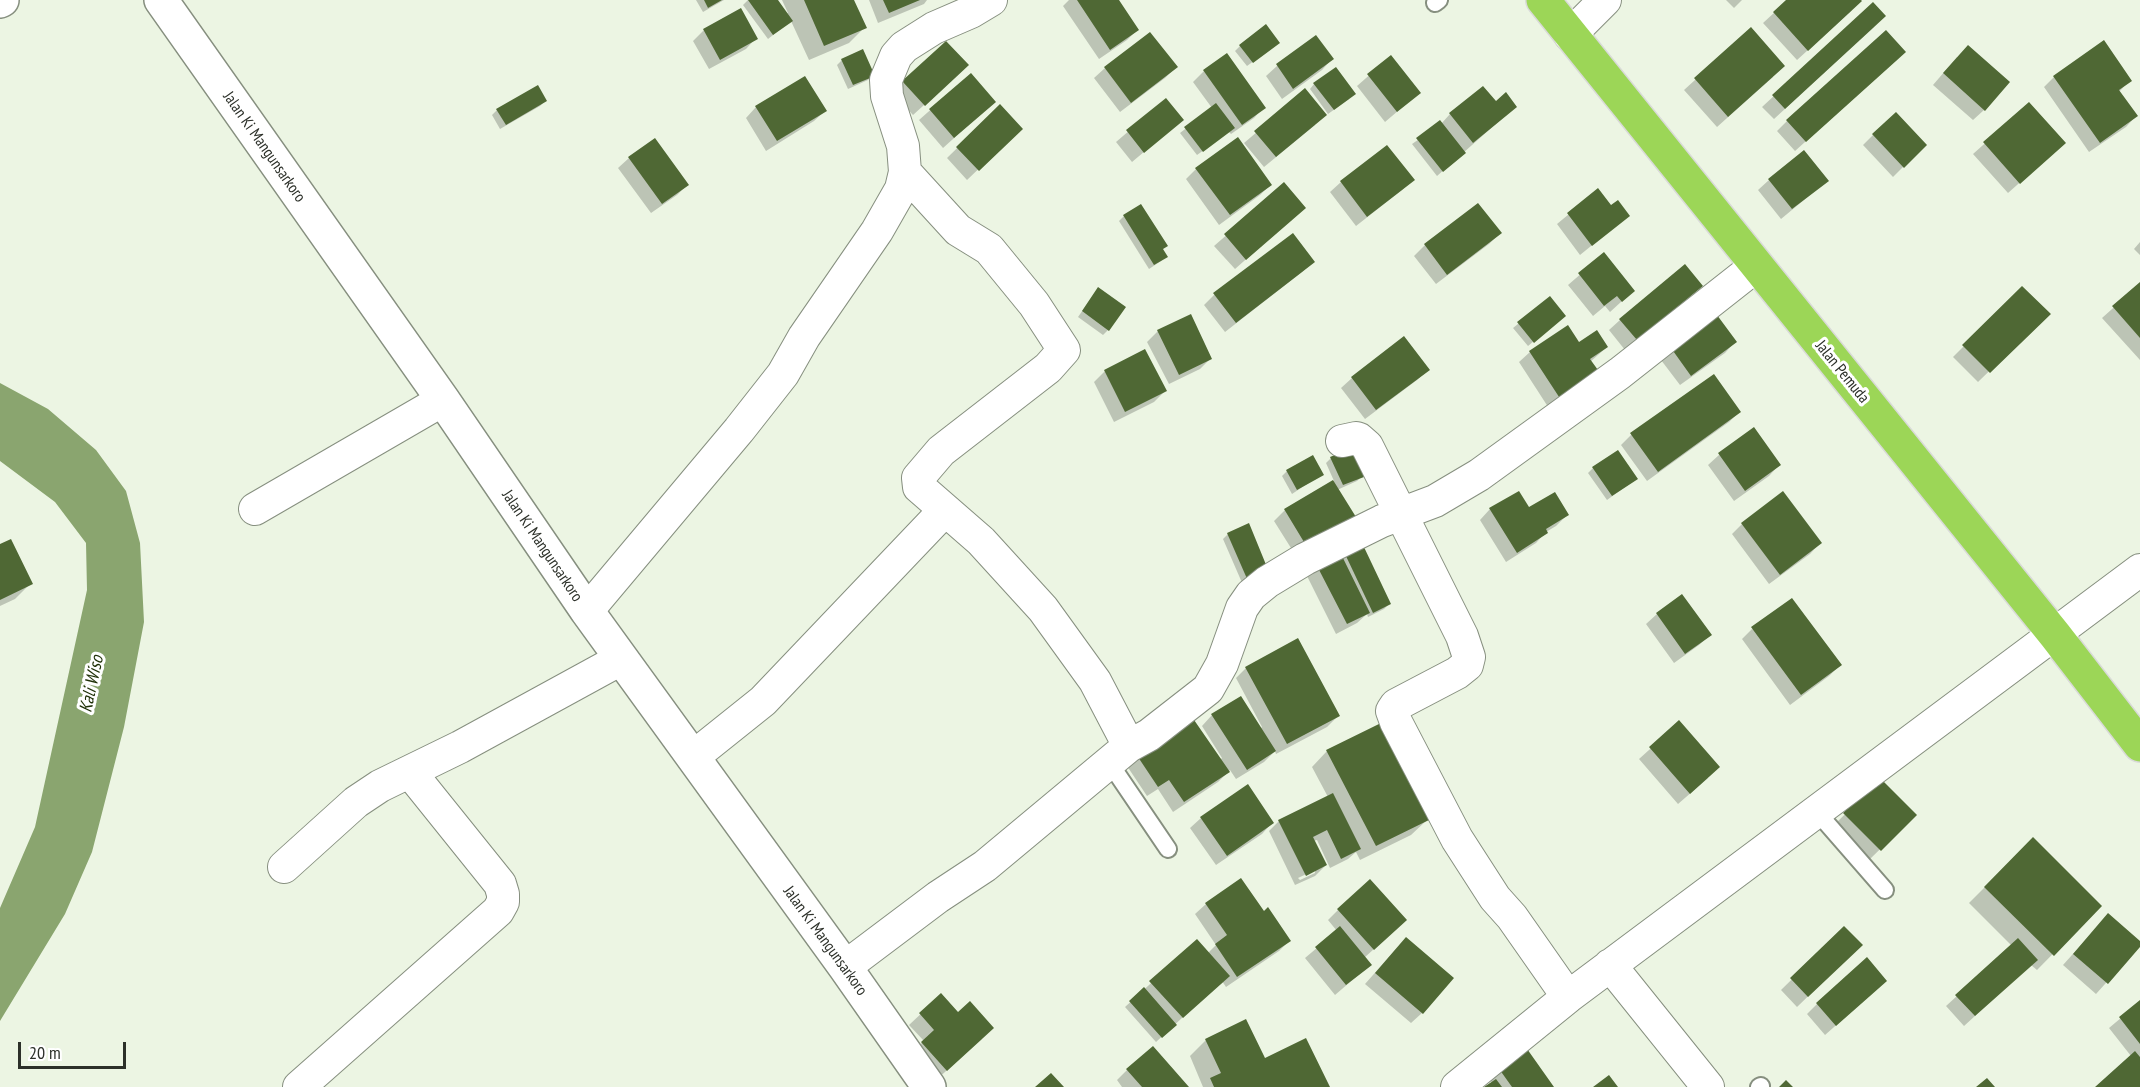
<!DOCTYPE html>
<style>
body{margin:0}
#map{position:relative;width:2140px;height:1087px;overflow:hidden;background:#ecf5e3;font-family:"PT Sans Narrow",sans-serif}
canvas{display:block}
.scale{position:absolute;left:18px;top:1042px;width:108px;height:27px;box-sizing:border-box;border:3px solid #2c3029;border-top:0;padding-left:8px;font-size:18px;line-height:21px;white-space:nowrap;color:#2c3029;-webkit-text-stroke:4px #fff;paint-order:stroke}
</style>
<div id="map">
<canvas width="2140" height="1087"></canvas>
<div class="scale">20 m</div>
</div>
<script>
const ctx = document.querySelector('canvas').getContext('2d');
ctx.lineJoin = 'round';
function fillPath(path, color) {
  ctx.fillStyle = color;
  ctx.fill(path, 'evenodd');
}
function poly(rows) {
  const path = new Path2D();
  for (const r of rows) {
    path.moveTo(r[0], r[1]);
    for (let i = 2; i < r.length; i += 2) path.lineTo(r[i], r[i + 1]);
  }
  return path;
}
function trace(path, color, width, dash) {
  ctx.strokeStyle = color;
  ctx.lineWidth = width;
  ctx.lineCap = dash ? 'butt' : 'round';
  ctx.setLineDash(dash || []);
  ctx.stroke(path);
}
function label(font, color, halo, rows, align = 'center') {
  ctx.font = font + ' "PT Sans Narrow",sans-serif';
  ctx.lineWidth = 6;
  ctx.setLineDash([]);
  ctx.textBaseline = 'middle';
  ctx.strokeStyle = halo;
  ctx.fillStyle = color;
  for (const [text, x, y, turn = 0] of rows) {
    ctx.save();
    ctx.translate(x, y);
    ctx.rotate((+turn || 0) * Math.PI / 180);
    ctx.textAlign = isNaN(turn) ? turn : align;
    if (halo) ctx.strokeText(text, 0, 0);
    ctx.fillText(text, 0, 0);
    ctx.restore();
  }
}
fillPath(poly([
 [0,383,48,409,96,450,126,491,140,543,144,622,124,727,92,852,65,914,0,1021,0,908,35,827,87,590,86,543,55,502,0,461]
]), '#8aa56f');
fillPath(poly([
 [696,0,724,0,703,12],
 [748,0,777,0,786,14,788,13,782,0,853,0,865,27,849,43,809,60,791,21,768,39,743,5],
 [869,0,927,0,924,4,878,23],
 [1069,0,1117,0,1137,30,1127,40,1099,59,1063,6],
 [1726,0,1742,0,1734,8],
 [1788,0,1859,0,1850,12,1797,60,1763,23],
 [1873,4,1874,27,1774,119,1762,107],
 [1751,29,1773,77,1717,127,1684,90],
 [704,30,756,38,746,49,709,69,693,41],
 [1150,34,1176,67,1165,78,1120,112,1094,78,1105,68],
 [1316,37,1332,59,1322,70,1282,99,1266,76,1277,66],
 [946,43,956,76,913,115,893,93],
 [1240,46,1273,47,1247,66,1235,51],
 [1227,55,1264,107,1254,118,1231,134,1229,132,1197,155,1180,133,1212,108,1193,82,1204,71],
 [1390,57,1419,93,1385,122,1357,86],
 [1957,57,1984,110,1973,120,1933,85],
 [842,60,873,75,868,80,848,89,837,65],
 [1894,62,1795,151,1777,131,1787,121],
 [970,75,983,112,943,148,919,120],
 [2054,77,2130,80,2119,92,2136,116,2126,127,2089,152,2044,87],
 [1314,84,1349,99,1328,114,1310,89],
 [1305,91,1315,125,1264,167,1244,143],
 [1165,100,1182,120,1132,162,1116,142],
 [545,101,540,106,500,129,492,115,497,110],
 [1496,103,1515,107,1437,176,1412,144,1441,124,1450,114],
 [2029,104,2053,153,2008,193,1973,154],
 [1000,106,1010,139,967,180,947,158],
 [756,107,825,111,814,121,766,151,746,118],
 [1873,135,1925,145,1893,177,1863,145],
 [629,158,687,185,677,195,651,213,618,168],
 [1196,169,1270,185,1260,195,1219,225,1186,179],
 [1413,180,1402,190,1356,226,1330,192,1341,182],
 [1769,180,1827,181,1781,219,1758,190],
 [1284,185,1304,208,1235,269,1214,246],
 [1598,190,1611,207,1628,216,1580,255,1557,224],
 [1478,205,1500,233,1489,244,1436,284,1414,256,1425,245],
 [1124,216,1162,250,1166,256,1161,261,1149,269,1119,221],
 [2140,242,2140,255,2134,249],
 [1604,254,1633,291,1610,312,1605,306,1593,316,1568,285],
 [1313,262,1302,272,1225,332,1204,305,1214,295],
 [2140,284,2140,360,2102,318],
 [2022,288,2048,314,1978,382,1953,357],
 [1094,294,1108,330,1103,335,1078,317],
 [1691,296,1625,350,1609,330,1620,320],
 [1550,298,1559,320,1528,346,1513,328],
 [1158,331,1211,358,1200,369,1169,384,1147,342],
 [1735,342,1725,353,1680,385,1661,360,1672,349],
 [1579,344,1607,347,1590,362,1552,413,1519,362,1530,352],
 [1428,370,1417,380,1365,419,1341,388,1352,378],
 [1105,371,1165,391,1154,402,1114,422,1094,382],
 [1739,412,1729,422,1647,481,1621,445,1631,435],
 [1753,429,1779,465,1769,476,1734,501,1708,465,1719,455],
 [1331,458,1362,476,1357,481,1337,490,1296,556,1274,521,1285,510,1334,481,1326,463],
 [1593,468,1636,479,1607,500,1588,473],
 [1287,471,1322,474,1292,494,1282,476],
 [1490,509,1529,510,1567,515,1556,526,1546,532,1536,543,1506,562,1480,520],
 [1742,524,1820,543,1810,554,1769,584,1732,534],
 [1228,534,1267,571,1243,585,1223,539],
 [0,546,31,583,15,599,0,606],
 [1346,555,1389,604,1384,609,1368,617,1367,614,1357,623,1336,634,1307,576,1317,565,1342,559],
 [1682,596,1710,635,1699,645,1674,663,1646,624,1657,614],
 [1752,629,1840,665,1829,676,1790,705,1742,639],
 [1246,668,1338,716,1327,727,1276,754,1275,751,1264,762,1236,779,1230,770,1218,782,1173,812,1158,789,1147,796,1127,766,1137,755,1220,760,1222,758,1202,726,1212,715,1260,729,1262,727,1236,678],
 [1679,723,1708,778,1678,804,1639,759],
 [1327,751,1427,820,1411,835,1360,860,1356,852,1348,859,1330,868,1317,840,1313,841,1326,865,1315,876,1295,885,1269,831,1279,821,1328,797,1312,767],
 [1315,870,1315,873,1300,880,1298,878],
 [1880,780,1915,815,1869,860,1834,825],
 [1201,818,1272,823,1262,834,1216,865,1190,828],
 [2033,839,2100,906,2037,970,2031,965,1964,1026,1946,1006,2012,946,1969,903],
 [1241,880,1263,913,1289,941,1279,951,1226,987,1222,981,1156,1042,1125,1007,1197,941,1208,953,1216,945,1195,914,1206,904],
 [1338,910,1395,930,1364,958,1370,965,1335,995,1305,958,1337,931,1328,920],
 [2098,926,2140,943,2140,945,2096,994,2063,965],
 [1844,928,1861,945,1797,1007,1781,990],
 [1396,949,1422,1013,1411,1023,1365,984],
 [1875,991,1825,1035,1807,1014,1817,1004],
 [941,995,982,1039,936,1080,911,1053,924,1041,909,1025],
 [2140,1002,2140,1087,2098,1087,2131,1056,2109,1028],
 [1206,1040,1329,1087,1203,1087,1190,1056],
 [1498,1067,1553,1087,1487,1087,1492,1083,1488,1077],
 [1127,1070,1187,1087,1122,1087,1117,1080]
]), '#0003');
fillPath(poly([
 [704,0,722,0,708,8],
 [748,0,778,0,793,21,773,35],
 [804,0,854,0,867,28,824,46],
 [883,0,920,0,889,13],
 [1077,0,1119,0,1139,30,1110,50],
 [1786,0,1861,0,1862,1,1808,51,1773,12],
 [1873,2,1886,16,1785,109,1772,95],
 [741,8,758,39,720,60,703,29],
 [1266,24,1280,43,1253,63,1239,45],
 [1751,27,1785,66,1728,117,1694,78],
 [1886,30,1906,52,1806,142,1786,120],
 [1150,32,1178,67,1131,103,1104,67],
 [1316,35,1334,59,1293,89,1276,64],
 [2104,40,2132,81,2119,90,2138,116,2100,143,2053,76],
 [946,41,969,65,925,106,902,81],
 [1968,45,2010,82,1985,111,1943,73],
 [863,49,875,76,853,85,841,59],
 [1227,53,1266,108,1242,125,1203,70],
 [1391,55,1421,93,1397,112,1367,74],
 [1336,67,1356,94,1334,110,1313,83],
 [971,73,996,102,954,138,929,109],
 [805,76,827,111,777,141,755,106],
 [538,85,547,101,506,125,496,109],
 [1483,86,1496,101,1506,92,1517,107,1473,143,1449,113],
 [1305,88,1327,115,1276,157,1254,131],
 [1166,98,1184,120,1144,153,1126,130],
 [2029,102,2066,143,2020,184,1983,142],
 [1216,103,1235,128,1203,152,1184,127],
 [1000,104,1023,129,979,171,956,147],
 [1896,112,1927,145,1904,168,1872,134],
 [1440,120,1466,153,1443,172,1416,138],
 [1238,137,1272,185,1230,215,1195,168],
 [655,138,689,185,662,204,628,157],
 [1387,145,1415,180,1367,217,1340,181],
 [1804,150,1829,181,1792,209,1768,179],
 [1284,182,1306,208,1246,260,1224,234],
 [1598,188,1611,205,1618,200,1630,216,1592,246,1567,213],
 [1478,203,1502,233,1447,275,1424,244],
 [1141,204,1168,246,1163,249,1168,257,1154,265,1123,215],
 [1293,233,1315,262,1236,323,1213,293],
 [1604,252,1635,291,1622,302,1617,296,1604,306,1578,273],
 [1685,264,1703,286,1637,340,1619,319],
 [2140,282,2140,338,2112,306],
 [2022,286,2051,314,1990,373,1962,345],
 [1098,287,1126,307,1109,331,1082,311],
 [1550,296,1566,316,1534,343,1517,322],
 [1191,314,1212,359,1179,375,1157,330],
 [1717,315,1737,342,1691,376,1671,348],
 [1568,325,1579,342,1597,330,1608,347,1590,359,1603,377,1563,403,1529,351],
 [1404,336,1430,370,1376,410,1351,377],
 [1145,349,1167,391,1125,412,1104,370],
 [1714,374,1741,412,1658,472,1630,433],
 [1754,427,1781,465,1745,491,1718,453],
 [1352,448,1364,477,1343,485,1330,457],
 [1618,450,1638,479,1612,496,1592,467],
 [1313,455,1324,475,1297,490,1286,470],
 [1333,480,1356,517,1307,547,1284,509],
 [1519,491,1529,507,1555,492,1569,515,1546,529,1548,533,1517,553,1489,508],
 [1783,491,1822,543,1780,575,1741,523],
 [1249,523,1269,572,1248,581,1227,533],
 [11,539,33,584,0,600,0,544],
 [1363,545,1391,604,1373,613,1345,554],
 [1340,552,1370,613,1347,624,1316,564],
 [1682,594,1712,635,1685,654,1656,613],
 [1792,598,1842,665,1801,695,1751,627],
 [1298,638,1340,716,1287,744,1245,667],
 [1241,696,1276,751,1247,770,1211,714],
 [1192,717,1230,772,1184,802,1169,780,1158,787,1136,754],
 [1679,720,1720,767,1690,794,1649,747],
 [1381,723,1429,820,1376,846,1326,750],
 [1880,778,1917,815,1881,851,1843,813],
 [1248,784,1274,823,1227,856,1200,817],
 [1333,793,1361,849,1341,859,1327,830,1313,837,1327,865,1306,876,1278,820],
 [2033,837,2102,906,2054,956,1984,887],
 [1241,878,1264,911,1268,907,1291,941,1237,977,1215,944,1227,935,1205,903],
 [1370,879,1407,920,1374,950,1337,909],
 [2108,913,2140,941,2140,947,2108,984,2073,954],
 [1340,926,1372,965,1346,985,1315,947],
 [1844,926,1863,945,1808,997,1790,978],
 [1406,937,1454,978,1423,1014,1375,973],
 [2018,938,2038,960,1975,1016,1955,995],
 [1197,939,1230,976,1183,1018,1149,981],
 [1867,957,1887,981,1836,1026,1816,1003],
 [1144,987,1177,1025,1162,1038,1129,1001],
 [941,993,958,1012,970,1001,994,1028,947,1071,921,1042,934,1030,919,1013],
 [2140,1000,2140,1044,2119,1017],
 [1246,1019,1265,1058,1306,1038,1330,1087,1214,1087,1210,1078,1221,1073,1205,1039],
 [1153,1046,1189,1087,1142,1087,1126,1069],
 [1525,1046,1554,1087,1512,1087,1497,1066],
 [2135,1051,2140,1057,2140,1087,2095,1087],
 [1051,1073,1064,1087,1035,1087],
 [1609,1075,1618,1087,1593,1087],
 [1987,1078,1995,1087,1976,1087],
 [1496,1079,1502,1087,1484,1087],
 [1786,1080,1793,1087,1779,1087]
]), '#4f6834');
const lane = poly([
 [1435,3,1439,0],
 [1109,762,1168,849],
 [1817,812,1885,890],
 [1759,1087,1761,1086]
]);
const street = poly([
 [1570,35,1605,0],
 [1342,441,1356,438,1359,439,1367,446,1462,636,1469,657,1467,665,1457,673,1396,705,1392,711,1396,722,1457,839,1495,898,1512,917,1568,997],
 [255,509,443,400],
 [587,611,739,430,783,374,804,337,877,231,901,189,905,172,903,146,887,96,886,80,896,56,904,47,934,28,971,12,991,0],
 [1129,746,1149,735,1208,689,1222,664,1242,608,1251,595,1267,582,1305,559,1382,521,1435,501,1479,475,1620,373,1756,266],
 [693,757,763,701,945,510],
 [284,867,356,802,380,786,460,747,621,659],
 [1610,965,1708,1087],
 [845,967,938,897,985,866,1129,746,1095,681,1043,609,981,541,919,487,918,478,941,451,1048,368,1064,350,1034,304,989,249,958,230,905,172],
 [299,1087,498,911,503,902,503,894,500,884,410,772],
 [1457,1087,1568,997,2140,570]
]);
const secondary = poly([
 [161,0,443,400,587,611,845,967,929,1087],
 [0,1,2,0]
]);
const highway = poly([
 [1543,0,2055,635,2140,745]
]);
trace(lane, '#868f7f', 20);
trace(street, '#868f7f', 34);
trace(secondary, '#868f7f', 36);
trace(highway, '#d9dad8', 36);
trace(lane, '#fff', 16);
trace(street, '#fff', 32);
trace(secondary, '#fff', 33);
trace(highway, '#9cd657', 33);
label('16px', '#2c3029', '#fff', [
 ["Jalan Ki Mangunsarkoro",264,147,55],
 ["Jalan Pemuda",1842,372,51],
 ["Jalan Ki Mangunsarkoro",542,546,56],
 ["Jalan Ki Mangunsarkoro",825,941,54]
]);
label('italic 18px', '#1e2f06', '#fff', [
 ["Kali Wiso",92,684,-78]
]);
</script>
